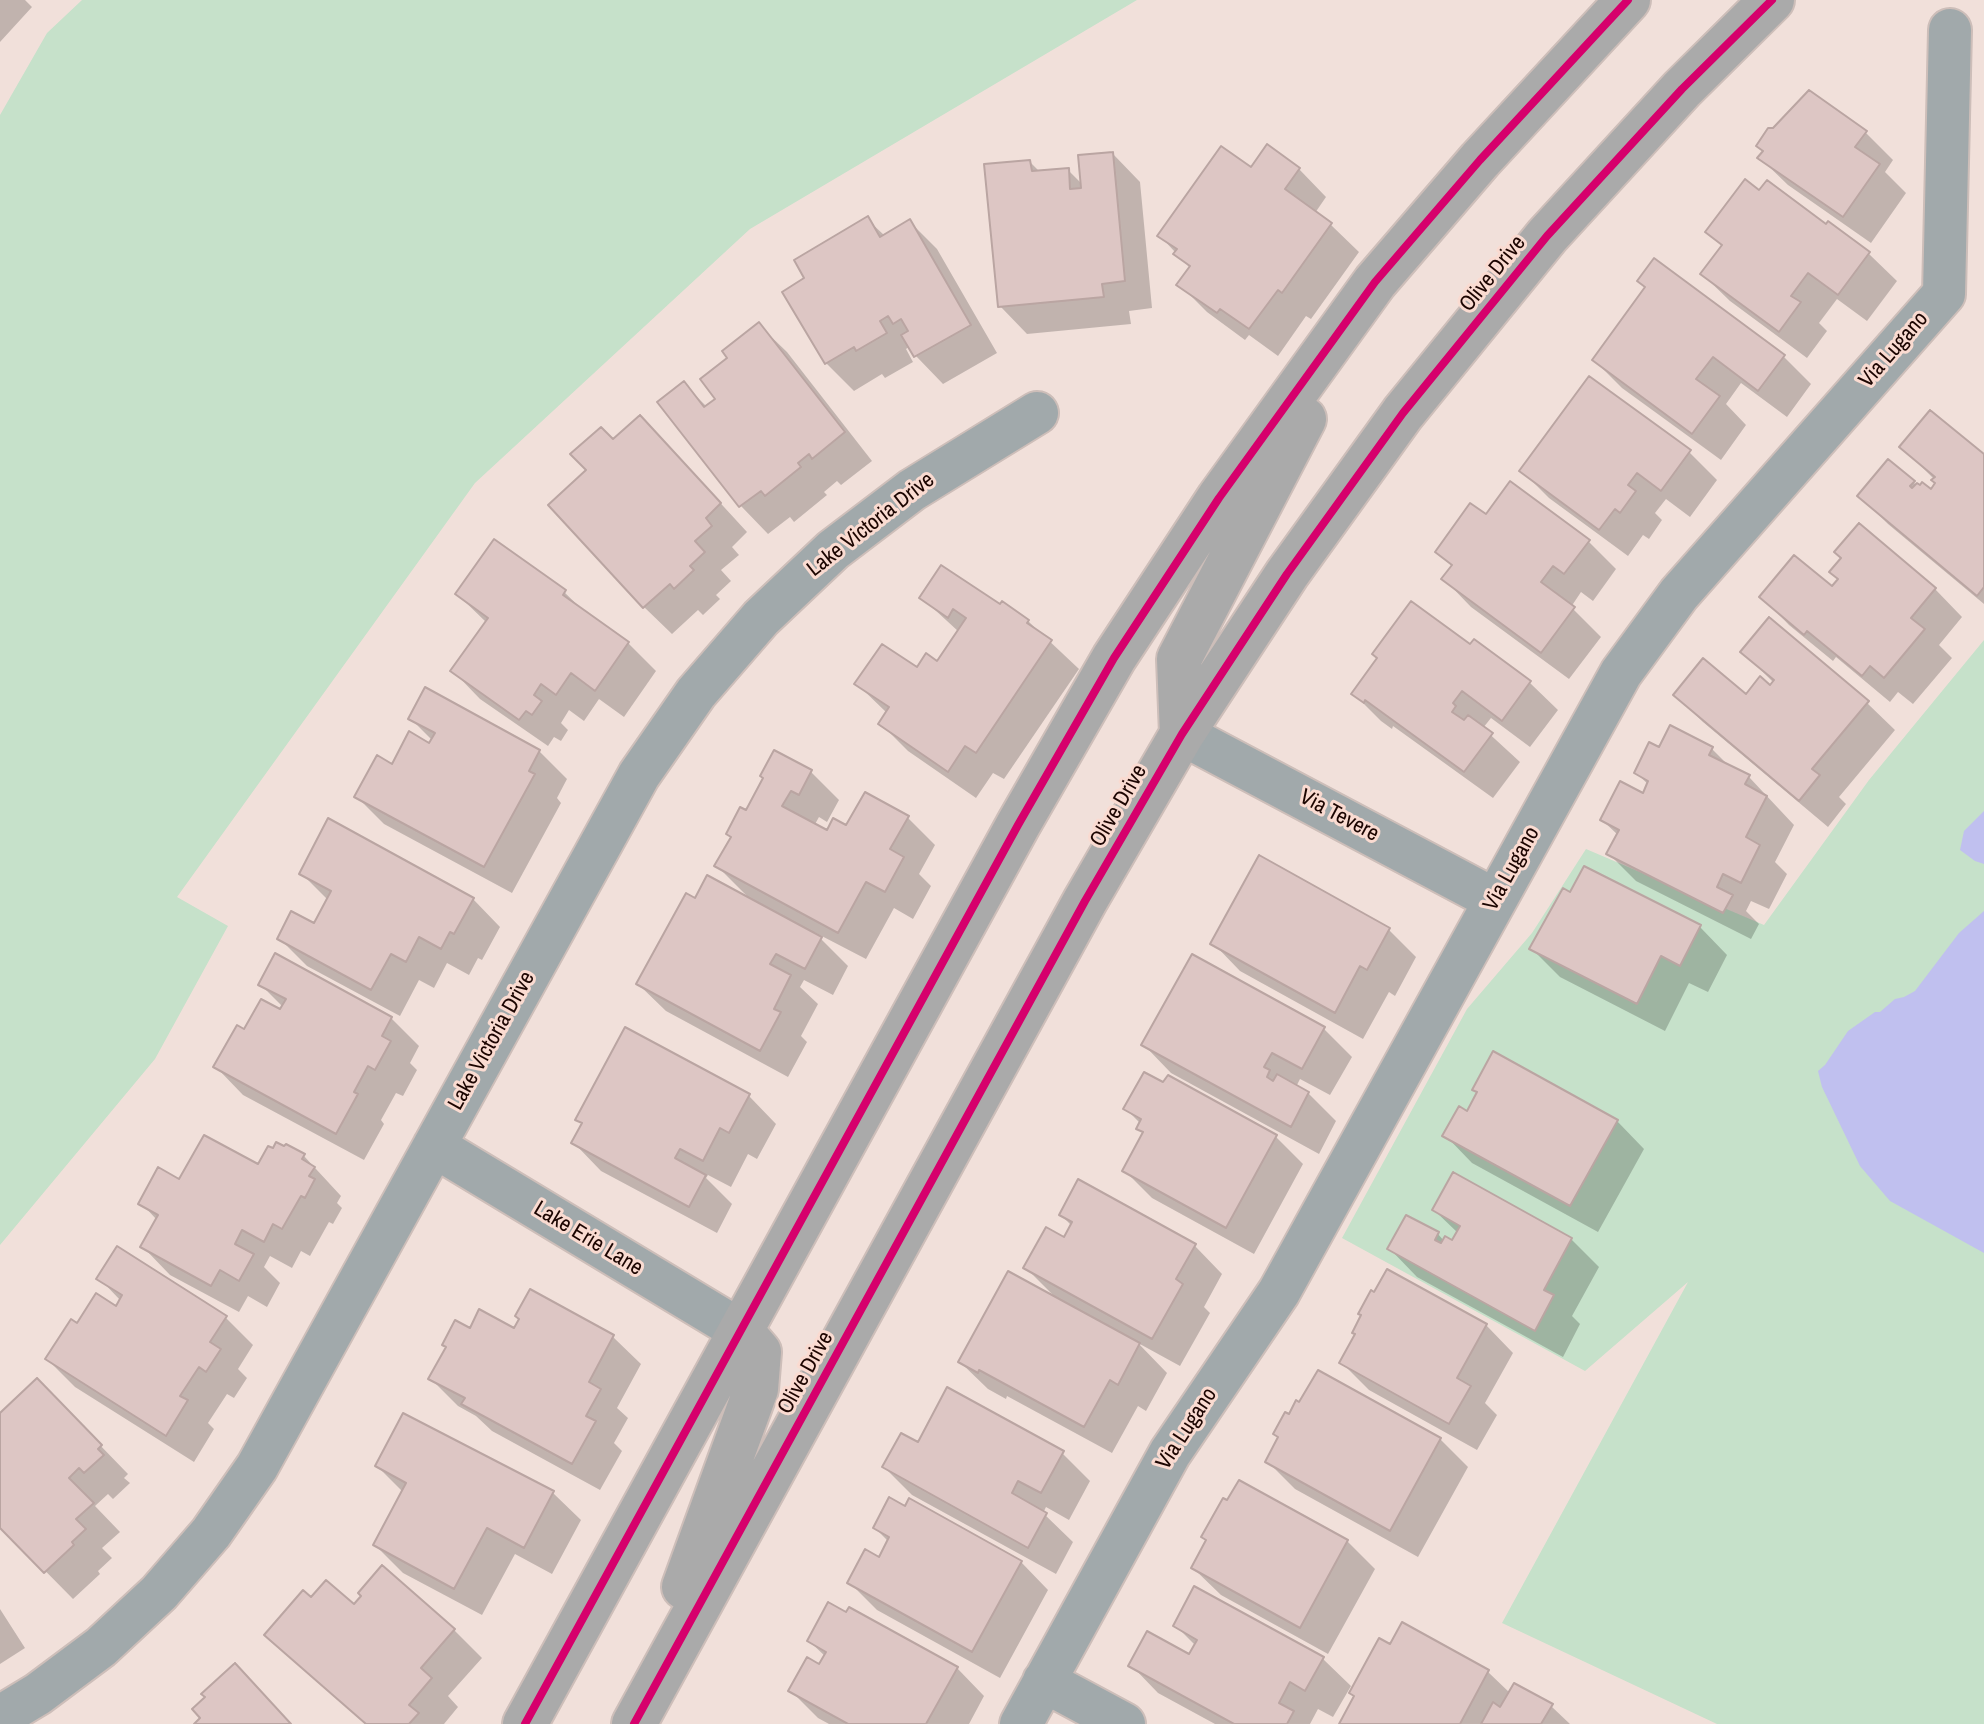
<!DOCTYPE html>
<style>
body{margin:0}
canvas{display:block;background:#f1e0da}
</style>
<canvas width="1984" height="1724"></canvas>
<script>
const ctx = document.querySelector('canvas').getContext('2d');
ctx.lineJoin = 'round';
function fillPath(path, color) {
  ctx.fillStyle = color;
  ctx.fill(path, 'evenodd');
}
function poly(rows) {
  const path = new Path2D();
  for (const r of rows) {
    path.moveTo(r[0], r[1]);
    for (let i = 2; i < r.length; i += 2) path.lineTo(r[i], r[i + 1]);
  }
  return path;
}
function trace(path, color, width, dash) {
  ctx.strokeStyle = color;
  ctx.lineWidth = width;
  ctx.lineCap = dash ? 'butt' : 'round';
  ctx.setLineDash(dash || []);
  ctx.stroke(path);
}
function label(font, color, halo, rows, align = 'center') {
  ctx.font = font + ' "Archivo Narrow",sans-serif';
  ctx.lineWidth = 6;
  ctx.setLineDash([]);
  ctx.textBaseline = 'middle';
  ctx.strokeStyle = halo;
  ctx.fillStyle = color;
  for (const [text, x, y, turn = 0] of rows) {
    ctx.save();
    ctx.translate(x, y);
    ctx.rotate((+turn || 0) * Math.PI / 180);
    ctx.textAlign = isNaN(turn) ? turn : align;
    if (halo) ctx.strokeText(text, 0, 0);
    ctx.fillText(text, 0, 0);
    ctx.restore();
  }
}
fillPath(poly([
 [82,0,1137,0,750,229,475,483,177,897,228,926,155,1059,0,1245,0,115,47,33],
 [1984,640,1984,1724,1717,1724,1502,1623,1688,1282,1585,1371,1342,1238,1467,1009,1532,933,1586,849,1764,925,1869,780]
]), '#c6e1ca');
fillPath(poly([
 [1984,811,1984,864,1975,861,1960,850,1964,831],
 [1984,911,1984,1253,1890,1201,1860,1166,1822,1087,1818,1071,1825,1065,1848,1031,1875,1012,1880,1012,1895,999,1904,997,1915,991,1959,933]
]), '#c0c0ef');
fillPath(poly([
 [0,0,25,0,32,7,0,42],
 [1866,133,1893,160,1885,172,1906,193,1871,243,1788,185,1760,158],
 [1113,154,1140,182,1152,308,1129,311,1131,324,1027,334,1000,306,1030,162,1041,173,1068,170,1083,185],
 [1299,169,1326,197,1315,213,1331,225,1359,252,1311,319,1306,316,1278,356,1249,335,1245,340,1207,312,1179,284,1191,269,1160,236,1251,170],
 [1760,193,1826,227,1828,224,1869,254,1897,281,1867,321,1837,299,1819,323,1827,331,1807,358,1730,301,1702,274,1723,247,1708,232],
 [867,219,885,236,910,222,937,249,997,353,943,384,916,356,910,346,906,349,913,362,885,378,882,374,854,391,826,363,785,292,807,279],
 [1654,261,1784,357,1811,384,1787,417,1741,383,1726,404,1746,425,1721,460,1622,388,1594,360,1647,288],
 [759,325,787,352,872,461,841,485,837,481,824,492,827,495,794,522,790,517,768,534,741,506,660,402,684,384,707,407,718,399,730,359],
 [613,442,667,445,747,532,732,547,739,555,721,570,731,581,716,595,720,599,703,615,698,610,672,634,644,607,588,470],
 [1902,447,1984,457,1984,604,1888,524,1860,496,1889,462,1920,488,1931,492,1938,483],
 [1689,452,1717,480,1690,517,1666,499,1655,513,1662,520,1649,539,1643,535,1628,556,1549,498,1521,470],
 [1486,517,1589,542,1616,569,1593,601,1581,592,1571,607,1601,637,1569,679,1471,607,1444,579,1453,567,1437,552],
 [1840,580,1935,589,1962,617,1939,645,1952,658,1913,704,1898,692,1890,702,1836,657,1833,661,1789,625,1762,597,1832,589],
 [564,592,588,615,628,643,656,671,624,717,599,699,584,721,569,710,561,723,568,730,561,741,554,737,548,746,480,699,453,671,487,623,457,594],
 [922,598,1000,607,1028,621,1079,669,1004,779,993,773,976,798,908,751,880,723,887,713,857,684,938,664,959,632],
 [1769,620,1867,703,1895,730,1839,797,1846,804,1828,827,1703,722,1676,695,1747,697,1770,687,1774,683,1743,652],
 [1474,642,1530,683,1558,710,1530,747,1491,718,1483,728,1520,762,1493,798,1393,726,1392,729,1381,721,1354,694,1470,647],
 [411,719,539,751,567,779,557,798,561,803,512,893,384,824,356,796,393,766,430,746,433,741],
 [1712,749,1731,768,1749,777,1794,825,1775,862,1787,874,1769,909,1751,901,1746,911,1759,924,1751,939,1636,881,1609,854,1618,835,1602,820,1644,795,1649,785,1636,773,1660,750],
 [775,753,811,772,839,800,827,822,819,817,814,826,827,833,907,817,935,845,919,874,931,886,913,919,894,908,866,959,814,932,848,966,833,995,804,980,800,987,818,1004,801,1036,807,1042,788,1077,666,1011,638,984,696,901,751,900,717,866,747,812],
 [301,873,473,899,500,927,482,960,478,958,469,975,447,963,434,988,419,980,400,1016,307,966,279,938,314,926,328,900],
 [1571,895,1700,927,1727,955,1708,992,1689,983,1665,1031,1560,977,1532,949],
 [1388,929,1416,957,1395,996,1389,992,1363,1039,1240,971,1213,943],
 [1193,957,1324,1029,1352,1057,1330,1095,1300,1079,1296,1087,1308,1093,1336,1121,1319,1154,1171,1073,1144,1045],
 [260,984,391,1018,419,1046,410,1063,417,1070,403,1096,396,1093,381,1120,384,1124,364,1160,243,1095,216,1067,245,1032,281,1012,283,1007],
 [1474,1089,1617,1121,1644,1149,1598,1232,1472,1163,1445,1135,1468,1113,1479,1094],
 [749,1096,776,1124,757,1159,748,1154,731,1187,708,1175,706,1178,732,1204,717,1233,601,1171,574,1143,583,1125,577,1119],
 [1126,1109,1276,1137,1303,1164,1254,1254,1152,1198,1124,1170,1144,1134,1138,1128,1141,1124],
 [304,1156,341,1196,337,1203,342,1208,333,1224,329,1222,310,1256,301,1251,292,1268,270,1256,264,1267,280,1283,267,1307,248,1296,239,1312,170,1275,143,1247,157,1220,141,1203,180,1181],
 [1434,1210,1571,1239,1599,1267,1572,1316,1580,1324,1563,1357,1417,1277,1390,1249,1438,1234,1444,1241,1452,1242,1458,1233],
 [1061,1215,1195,1246,1222,1274,1204,1307,1210,1313,1180,1366,1138,1343,1167,1373,1146,1411,1138,1406,1112,1453,1007,1396,1006,1399,988,1389,960,1362,1056,1298,1026,1268,1064,1240,1072,1226],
 [99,1278,226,1318,253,1345,238,1369,247,1378,234,1398,227,1394,208,1423,214,1429,194,1462,75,1387,47,1359,77,1326,116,1308,121,1301],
 [530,1292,613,1337,641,1364,617,1408,628,1418,614,1443,622,1451,600,1490,492,1431,476,1416,458,1406,431,1379,470,1331,515,1331],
 [1363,1316,1486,1325,1513,1353,1485,1403,1497,1415,1477,1450,1369,1390,1341,1362,1357,1335],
 [64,1408,128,1474,124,1478,130,1483,113,1499,108,1494,95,1506,120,1532,102,1548,112,1558,98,1571,100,1574,73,1599,0,1525,0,1416],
 [404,1415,553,1493,581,1520,552,1574,515,1554,482,1615,403,1573,375,1545,403,1492,377,1466],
 [1440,1439,1468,1467,1418,1557,1295,1489,1267,1461],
 [918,1445,1062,1453,1090,1481,1069,1520,1046,1507,1043,1513,1073,1542,1056,1574,912,1495,884,1467],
 [875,1528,1021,1562,1048,1590,1000,1678,877,1610,849,1582,880,1559,889,1542],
 [1347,1541,1375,1569,1328,1654,1221,1595,1193,1568],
 [311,1600,454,1630,482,1658,448,1696,458,1707,444,1724,365,1724,267,1635],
 [0,1609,25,1648,0,1664],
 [1403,1624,1488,1672,1510,1693,1551,1706,1570,1724,1341,1724],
 [1175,1625,1323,1659,1351,1686,1333,1717,1318,1709,1310,1724,1215,1724,1158,1693,1131,1665,1190,1657,1196,1646],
 [809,1641,957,1668,984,1696,969,1724,829,1724,818,1718,791,1691,820,1667,826,1657]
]), '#0003');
const building = poly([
 [1809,90,1867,131,1855,147,1880,164,1843,217,1757,158,1763,151,1756,146,1768,128,1773,128,1809,90],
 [1267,144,1300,168,1285,189,1332,223,1282,293,1278,290,1249,329,1220,309,1217,313,1176,285,1190,266,1173,254,1177,249,1157,236,1221,146,1251,167,1267,144],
 [1113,152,1125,281,1102,284,1104,297,998,307,984,164,1030,160,1032,171,1069,168,1070,189,1081,188,1078,155,1113,152],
 [1745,179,1759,190,1767,180,1826,224,1828,221,1870,252,1838,295,1808,273,1791,296,1801,302,1779,332,1700,274,1722,245,1705,232,1745,179],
 [868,216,880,237,910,219,971,325,914,357,901,335,908,331,901,319,893,324,888,316,880,321,887,333,856,351,854,347,825,364,782,292,804,278,794,260,868,216],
 [1654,258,1785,355,1758,391,1713,357,1696,379,1720,396,1692,434,1592,360,1645,287,1637,281,1654,258],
 [759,322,845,432,812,459,809,454,798,463,801,467,765,496,761,491,739,507,657,402,684,381,704,407,715,399,700,379,727,358,722,351,759,322],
 [1589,376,1691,450,1661,491,1637,473,1628,485,1636,491,1620,513,1615,509,1599,530,1519,471,1589,376],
 [1930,410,1984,454,1984,587,1977,596,1857,496,1888,459,1915,481,1910,486,1912,488,1917,483,1920,485,1922,482,1931,489,1935,483,1931,480,1935,477,1899,447,1930,410],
 [640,415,721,503,706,518,712,526,695,541,705,552,690,566,694,570,674,589,670,584,643,608,548,505,586,470,570,454,601,427,613,439,640,415],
 [1510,481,1590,540,1564,574,1553,566,1541,582,1575,607,1541,653,1441,579,1452,565,1435,552,1470,503,1486,514,1510,481],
 [1859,523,1936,588,1911,618,1925,629,1884,678,1870,666,1862,676,1807,631,1804,635,1759,597,1794,555,1832,586,1838,579,1829,572,1841,558,1834,552,1859,523],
 [494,539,566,590,563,595,629,642,595,691,571,673,556,695,541,684,534,695,542,701,532,715,526,711,519,720,450,671,488,618,455,594,494,539],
 [941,565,1000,604,1002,601,1029,620,1027,623,1052,640,976,753,965,746,948,772,878,724,889,707,854,684,882,644,917,667,926,653,937,661,966,618,953,609,948,618,919,598,941,565],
 [1411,601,1470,644,1474,639,1531,681,1502,721,1462,691,1453,703,1456,706,1452,712,1464,720,1468,715,1493,733,1464,772,1365,700,1364,703,1351,694,1377,658,1372,654,1411,601],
 [1769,617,1869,701,1812,769,1820,775,1799,801,1673,695,1703,658,1746,694,1760,676,1770,685,1774,680,1740,652,1769,617],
 [425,687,540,750,529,771,535,774,484,867,354,797,377,755,392,764,409,731,429,743,435,733,408,719,425,687],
 [1670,725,1713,747,1709,755,1750,775,1745,784,1767,796,1746,837,1760,845,1741,883,1723,874,1717,887,1733,895,1723,913,1606,854,1619,830,1600,820,1620,781,1643,793,1648,781,1634,773,1649,742,1659,747,1670,725],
 [774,750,812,770,799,795,791,791,782,806,827,830,833,818,846,825,865,792,909,816,890,849,904,857,885,892,866,882,838,933,714,866,731,837,726,834,740,807,746,810,763,778,760,776,774,750],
 [328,818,474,898,454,934,450,932,441,949,419,937,406,962,391,954,371,990,277,939,291,911,314,923,331,891,299,874,328,818],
 [1259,855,1390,928,1367,970,1360,966,1335,1013,1210,944,1259,855],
 [1584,866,1701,925,1680,966,1661,956,1637,1004,1529,949,1563,888,1570,892,1584,866],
 [707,875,822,937,805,969,776,954,770,964,791,975,774,1009,781,1012,760,1051,636,984,686,893,695,898,707,875],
 [275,953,392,1017,382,1036,391,1041,375,1070,368,1066,354,1092,358,1094,336,1134,213,1067,237,1025,244,1029,261,999,280,1009,286,999,258,985,275,953],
 [1192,954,1325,1027,1302,1069,1272,1053,1264,1067,1270,1070,1267,1077,1273,1081,1277,1074,1309,1092,1291,1127,1141,1045,1192,954],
 [625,1027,750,1094,729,1133,720,1128,703,1161,680,1149,675,1158,706,1175,689,1207,571,1143,582,1123,575,1120,625,1027],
 [1493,1051,1618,1120,1570,1206,1442,1136,1459,1106,1467,1111,1477,1092,1472,1090,1493,1051],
 [1144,1072,1163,1082,1168,1075,1277,1135,1226,1228,1122,1171,1143,1132,1136,1129,1141,1119,1123,1109,1144,1072],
 [204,1135,258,1164,268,1146,273,1148,276,1142,284,1146,286,1144,305,1154,302,1159,315,1167,309,1176,315,1179,305,1198,301,1196,282,1229,273,1224,264,1242,242,1230,235,1244,254,1254,239,1281,220,1270,211,1286,140,1247,158,1215,138,1204,158,1167,179,1179,204,1135],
 [1453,1172,1572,1238,1544,1290,1554,1295,1535,1331,1387,1249,1406,1215,1439,1232,1435,1240,1441,1243,1445,1236,1452,1240,1460,1226,1432,1210,1453,1172],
 [1078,1179,1196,1244,1176,1279,1183,1284,1152,1339,1023,1268,1046,1227,1064,1237,1072,1222,1059,1215,1078,1179],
 [117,1246,227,1316,210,1342,221,1349,206,1372,199,1367,180,1396,188,1400,166,1436,45,1359,71,1319,77,1323,96,1293,116,1306,122,1295,96,1279,117,1246],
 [1387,1269,1487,1324,1457,1378,1471,1386,1449,1424,1339,1363,1355,1334,1352,1333,1361,1315,1358,1314,1371,1290,1374,1292,1387,1269],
 [1008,1271,1140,1343,1118,1385,1110,1380,1084,1427,979,1370,978,1373,958,1362,1008,1271],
 [530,1289,614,1335,589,1382,601,1389,586,1416,596,1421,572,1464,461,1404,465,1398,428,1379,446,1347,442,1345,455,1320,470,1328,479,1309,514,1328,519,1319,515,1316,530,1289],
 [1318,1370,1441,1438,1390,1531,1265,1462,1278,1437,1273,1434,1285,1412,1289,1414,1296,1400,1299,1402,1318,1370],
 [37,1378,102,1445,98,1449,104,1455,84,1473,79,1468,69,1478,94,1503,76,1519,86,1529,72,1542,74,1545,44,1573,0,1528,0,1413,37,1378],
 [947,1387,1064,1451,1041,1493,1018,1481,1012,1493,1047,1513,1028,1548,882,1467,901,1433,918,1442,947,1387],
 [403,1413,554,1491,524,1548,487,1528,454,1589,373,1545,406,1483,375,1466,403,1413],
 [1239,1480,1348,1540,1300,1628,1191,1568,1206,1540,1201,1537,1223,1498,1227,1500,1239,1480],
 [889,1497,905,1506,909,1498,1022,1561,972,1652,847,1583,865,1549,879,1557,889,1537,873,1528,889,1497],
 [382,1565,455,1629,421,1668,432,1678,409,1705,419,1713,409,1724,366,1724,264,1635,303,1590,311,1597,326,1580,354,1604,361,1596,358,1593,382,1565],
 [1194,1586,1324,1657,1305,1691,1290,1682,1279,1703,1294,1711,1287,1724,1234,1724,1128,1666,1147,1631,1189,1654,1197,1640,1173,1626,1194,1586],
 [828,1602,846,1612,849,1607,958,1667,926,1724,848,1724,788,1691,807,1657,819,1664,826,1652,807,1641,828,1602],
 [1402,1622,1489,1670,1460,1724,1339,1724,1354,1696,1349,1693,1379,1638,1390,1644,1402,1622],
 [235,1663,291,1724,194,1724,200,1718,192,1709,205,1697,201,1694,235,1663],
 [1514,1683,1553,1704,1541,1724,1481,1724,1493,1702,1500,1707,1514,1683]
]);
fillPath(building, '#ddc6c4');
trace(building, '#baa5a2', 2);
const minor = poly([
 [1182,734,1495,900],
 [434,1146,741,1331],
 [1044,1681,1124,1724],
 [0,1717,38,1694,101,1647,159,1593,211,1533,257,1467,639,775,696,693,761,618,833,550,912,490,1037,413],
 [1021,1724,1170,1453,1279,1292,1621,673,1679,594,1944,294,1950,30]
]);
const major = poly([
 [1182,734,1179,659,1304,419],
 [684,1587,756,1389,759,1352,741,1331],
 [525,1724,1018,825,1114,658,1219,498,1375,282,1480,160,1628,0],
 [634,1724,1085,901,1182,734,1287,574,1403,413,1547,236,1682,89,1772,0]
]);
trace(minor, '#cdbeb9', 46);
trace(major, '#cdbeb9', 48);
trace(minor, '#a1a9ab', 42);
trace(major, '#aaa', 44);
trace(poly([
 [525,1724,1018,825,1114,658,1219,498,1375,282,1480,160,1628,0],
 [634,1724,1085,901,1182,734,1287,574,1403,413,1547,236,1682,89,1772,0]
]), '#d6006c', 8);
label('22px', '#1c0501', '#fadbd1', [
 ["Olive Drive",1493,274,-51],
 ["Via Lugano",1894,350,-49],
 ["Lake Victoria Drive",871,525,-38],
 ["Olive Drive",1119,806,-60],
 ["Via Tevere",1339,816,28],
 ["Via Lugano",1512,869,-61],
 ["Lake Victoria Drive",492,1041,-61],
 ["Lake Erie Lane",588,1239,31],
 ["Olive Drive",806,1373,-61],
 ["Via Lugano",1187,1429,-57]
]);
</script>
